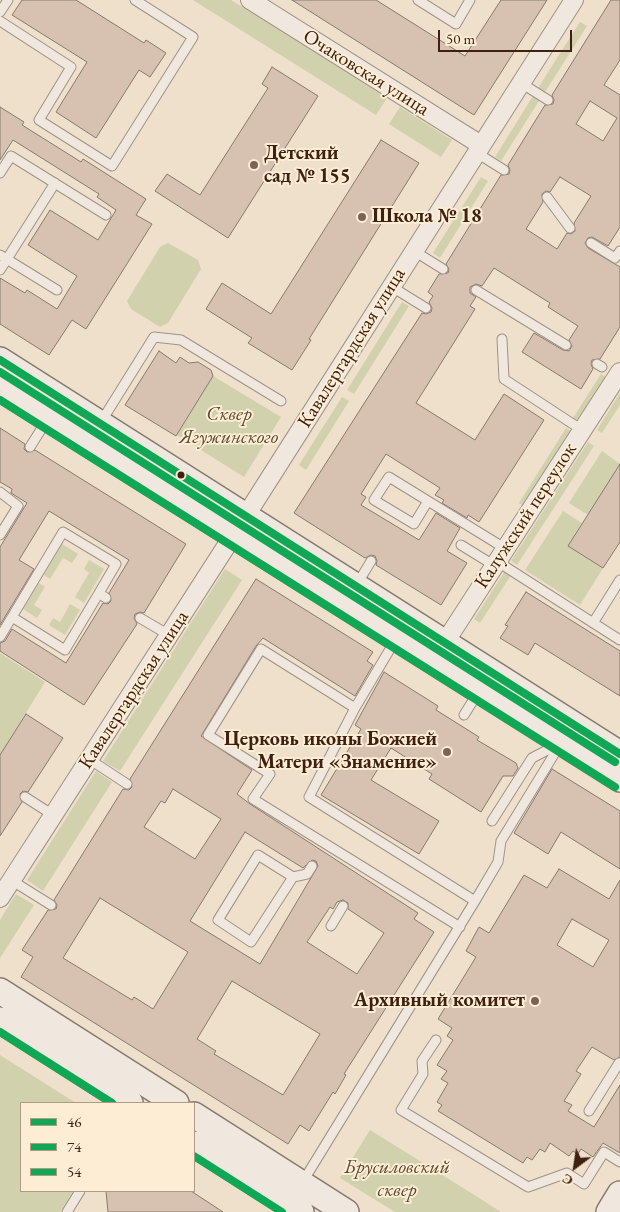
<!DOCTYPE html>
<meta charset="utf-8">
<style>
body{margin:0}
#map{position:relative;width:620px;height:1212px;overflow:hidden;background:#eee0cb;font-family:"EB Garamond",serif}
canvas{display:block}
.legend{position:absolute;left:20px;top:1102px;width:175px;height:90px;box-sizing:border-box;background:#fdedd4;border:1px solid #b19b87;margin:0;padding:6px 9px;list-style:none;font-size:15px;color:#3f2013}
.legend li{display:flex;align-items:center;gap:10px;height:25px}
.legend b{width:25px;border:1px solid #b19b87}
.north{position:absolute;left:550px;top:1142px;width:50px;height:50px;-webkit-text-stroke:4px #fdedd4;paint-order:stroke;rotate:211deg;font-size:14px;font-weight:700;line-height:20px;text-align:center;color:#3f2013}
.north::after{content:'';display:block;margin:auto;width:18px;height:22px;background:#3f2013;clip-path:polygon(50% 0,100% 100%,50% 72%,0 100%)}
.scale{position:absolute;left:438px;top:30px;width:134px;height:22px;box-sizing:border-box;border:2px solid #3f2013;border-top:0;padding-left:6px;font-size:15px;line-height:18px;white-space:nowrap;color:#3f2013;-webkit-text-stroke:4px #fdedd4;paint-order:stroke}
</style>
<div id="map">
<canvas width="620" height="1212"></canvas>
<ul class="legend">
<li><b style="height:6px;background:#10a855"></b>46</li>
<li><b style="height:6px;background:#10a855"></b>74</li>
<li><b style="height:6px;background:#10a855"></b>54</li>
</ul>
<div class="north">С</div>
<div class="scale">50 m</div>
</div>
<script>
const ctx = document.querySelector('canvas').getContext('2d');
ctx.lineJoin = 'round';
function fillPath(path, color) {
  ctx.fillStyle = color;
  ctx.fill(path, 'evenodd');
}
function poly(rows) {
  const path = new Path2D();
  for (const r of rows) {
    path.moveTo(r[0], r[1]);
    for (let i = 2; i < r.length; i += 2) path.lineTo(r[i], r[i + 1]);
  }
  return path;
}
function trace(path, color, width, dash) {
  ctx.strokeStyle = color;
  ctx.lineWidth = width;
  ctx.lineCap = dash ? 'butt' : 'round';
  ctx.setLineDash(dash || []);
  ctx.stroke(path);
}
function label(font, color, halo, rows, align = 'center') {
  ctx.font = font + ' "EB Garamond",serif';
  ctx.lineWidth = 4;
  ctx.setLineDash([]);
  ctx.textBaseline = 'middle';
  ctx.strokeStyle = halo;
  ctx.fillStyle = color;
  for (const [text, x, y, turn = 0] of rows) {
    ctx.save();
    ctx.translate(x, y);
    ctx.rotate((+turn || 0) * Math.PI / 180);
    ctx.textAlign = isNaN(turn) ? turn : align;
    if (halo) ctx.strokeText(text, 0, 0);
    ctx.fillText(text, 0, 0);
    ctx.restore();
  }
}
fillPath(poly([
 [193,0,231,0,387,98,376,115],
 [580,22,587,26,545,92,538,88],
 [533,96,539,101,501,161,495,157],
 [400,107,452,140,441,157,389,124],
 [481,177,488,181,440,258,433,253],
 [168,243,198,260,201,269,168,323,160,327,131,309,127,301,160,247],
 [402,302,409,306,354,394,347,390],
 [601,374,607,378,579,422,573,418],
 [213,376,281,417,244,477,177,435],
 [620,393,620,405,602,433,597,430],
 [342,397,349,401,306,470,299,465],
 [566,428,573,432,525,507,519,503],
 [588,442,594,446,517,565,511,561],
 [602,451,620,464,588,515,569,503],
 [563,511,582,523,568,546,603,568,580,605,525,570],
 [62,544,78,554,72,563,63,558,50,579,44,575],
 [89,560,104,569,84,603,75,597,89,573,84,569],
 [225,569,242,580,120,771,103,761],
 [505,571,511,575,480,623,474,619],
 [39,583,45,587,34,605,42,610,37,618,23,609],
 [70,604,80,610,65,635,49,625,53,618,60,622],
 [0,653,45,682,0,755],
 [96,771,112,782,43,891,27,880],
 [16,894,34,905,0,958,0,920],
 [0,1055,76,1103,21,1103,21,1191,73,1191,60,1212,0,1212],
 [370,1130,468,1191,501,1212,395,1212,340,1178]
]), '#d2d1ad');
const building = poly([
 [22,0,76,0,144,43,146,40,166,53,150,77,139,70,96,138,56,112,87,62,12,15,22,0],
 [292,0,376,0,465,56,501,0,547,0,474,115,292,0],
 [611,0,620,0,620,60,604,85,620,95,620,227,608,246,592,237,588,238,585,243,588,248,620,267,620,327,600,359,592,360,591,364,593,369,581,389,522,352,534,333,563,350,569,351,572,346,569,340,578,326,548,307,550,303,494,268,482,286,476,284,470,287,470,293,476,297,470,306,475,309,416,403,475,440,504,394,544,420,479,522,468,515,467,518,442,503,444,500,435,495,440,488,386,454,361,494,366,497,361,505,419,540,436,513,460,528,447,551,467,563,441,605,376,565,377,561,375,556,371,555,365,558,294,513,422,313,426,314,431,312,432,308,429,302,433,296,428,292,439,274,448,273,449,269,446,264,501,175,509,174,510,170,508,165,545,105,553,104,554,100,552,95,611,0],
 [590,101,617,118,603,141,576,124,590,101],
 [560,177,591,196,574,223,575,231,571,234,567,233,557,249,526,229,543,202,542,194,546,191,550,192,560,177],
 [272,67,318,96,228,238,155,191,167,174,200,195,268,88,262,84,272,67],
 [0,107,24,122,22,125,81,162,83,159,146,199,136,215,152,224,86,329,72,320,49,355,0,324,0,278,25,293,27,290,57,309,77,276,28,245,50,210,98,240,116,210,97,197,99,194,13,140,0,160,0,107],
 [381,140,419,163,309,339,311,340,292,370,248,343,252,338,206,309,222,283,271,314,381,140],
 [159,351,176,363,180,357,189,363,198,362,211,370,213,376,176,436,125,405,159,351],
 [0,428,25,444,24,449,27,452,35,450,186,544,144,613,140,612,135,614,134,618,137,624,84,705,0,651,0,643,5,641,12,629,66,663,103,603,108,604,111,601,109,593,129,560,49,511,19,560,34,569,0,625,0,547,27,503,11,493,12,489,0,482,0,428],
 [620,464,620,542,603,568,568,546,620,464],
 [256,579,373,652,367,661,373,665,355,696,263,638,256,646,201,736,252,770,237,794,250,804,418,913,414,919,434,932,344,1074,346,1075,335,1094,333,1092,309,1131,300,1125,288,1144,21,977,33,957,22,950,48,910,56,909,57,905,54,900,123,789,129,790,132,787,130,779,256,579],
 [173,789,221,819,195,859,144,827,161,801,165,803,173,789],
 [245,832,303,868,312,860,316,861,318,866,260,964,190,921,245,832],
 [100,898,188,952,153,1009,134,997,132,1000,63,958,100,898],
 [343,900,348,903,348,909,384,933,357,974,307,942,330,907,333,909,337,902,343,900],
 [232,981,320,1034,283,1095,214,1054,216,1051,197,1039,232,981],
 [526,592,620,651,620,696,535,643,528,655,500,638,508,626,505,625,526,592],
 [384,672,438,706,436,710,479,737,477,740,516,763,518,768,513,776,503,776,481,812,429,779,432,774,391,748,371,780,439,821,419,854,321,795,361,729,355,725,384,672],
 [26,714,63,738,28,792,23,791,20,794,22,802,0,836,0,755,26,714],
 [552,769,620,811,620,869,561,832,548,854,514,833,552,769],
 [559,869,609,899,620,880,620,1057,614,1060,592,1047,576,1071,581,1074,564,1101,572,1105,568,1111,594,1127,620,1085,620,1153,603,1143,593,1157,581,1149,578,1154,573,1151,569,1156,550,1143,545,1152,540,1149,532,1160,527,1157,523,1163,438,1111,442,1105,437,1102,448,1083,441,1079,447,1071,437,1065,453,1040,447,1036,452,1028,438,1019,476,957,466,951,479,927,489,933,524,875,547,888,559,869],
 [572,919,609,940,593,967,557,945,572,919],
 [106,1191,191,1191,223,1212,108,1212,106,1191]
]);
fillPath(building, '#d7c2b2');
trace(building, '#867a6e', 1);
const lane = poly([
 [418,0,456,24,470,0],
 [0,12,8,0],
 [0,21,71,67,39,120,112,166,193,37,135,0],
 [521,83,548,100],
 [477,153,504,170],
 [0,173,11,156,106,215],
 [547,197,570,228],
 [591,243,615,258,620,251],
 [414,251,443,269],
 [0,255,57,290],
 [0,270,55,183],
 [392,287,426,308],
 [476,290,566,345],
 [502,339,504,379,582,430],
 [597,364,602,367],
 [101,422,154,337,181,340,281,401],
 [30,447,47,420],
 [0,492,18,506,0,535],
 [428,501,389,477,374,500,414,524,428,501,506,549],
 [461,545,495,566],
 [498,562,620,640],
 [356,586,371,561],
 [12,617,63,532,116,564,99,593],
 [140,618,169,635],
 [593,623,620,580],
 [0,637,12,617,65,650,99,593,106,598],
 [396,639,355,708,309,797,475,901],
 [355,708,261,649,208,735,270,774,253,799,460,927],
 [464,715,479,691],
 [89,759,127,784],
 [25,797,53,815],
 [492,821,532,758,559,744],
 [293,877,258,855,218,920,251,942,293,877,307,874,312,866],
 [11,880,51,905],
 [331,926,343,906],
 [436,1040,422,1061,423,1074,401,1110,528,1187,567,1173,584,1184,604,1152,620,1162],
 [589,1111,619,1063],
 [302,1183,475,901,498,862,501,841,561,743],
 [67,1212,80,1191]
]);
const street = poly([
 [250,0,481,145],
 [438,653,620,372],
 [0,898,245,517,574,0]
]);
const secondary = poly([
 [0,360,620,754],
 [0,388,620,779],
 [0,991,176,1103],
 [0,1020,130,1103],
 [194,1115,346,1212],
 [194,1144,301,1212],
 [609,1212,620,1194]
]);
trace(lane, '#9f9386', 11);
trace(street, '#9f9386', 20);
trace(secondary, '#867a6e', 28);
trace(lane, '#f0e8de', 9);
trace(street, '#f0e8de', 18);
trace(secondary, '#f0e8de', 25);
trace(poly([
 [0,360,620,754]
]), '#10a855', 8);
trace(poly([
 [0,372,615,762],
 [0,1032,112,1103],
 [194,1156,282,1212]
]), '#10a855', 8);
trace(poly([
 [0,400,615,787]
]), '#10a855', 8);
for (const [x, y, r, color] of [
 [254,165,5,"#7c6353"],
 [362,217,5,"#7c6353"],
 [181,475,4.5,"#3f2013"],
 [447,752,5,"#7c6353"],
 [535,1001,5,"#7c6353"]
]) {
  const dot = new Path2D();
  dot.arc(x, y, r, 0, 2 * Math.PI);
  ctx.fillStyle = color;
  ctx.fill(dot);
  trace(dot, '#fdedd4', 2);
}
label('20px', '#3f2013', '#fdedd4', [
 ["Очаковская улица",366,73,32],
 ["Кавалергардская улица",352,348,-58],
 ["Калужский переулок",526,516,-57],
 ["Кавалергардская улица",134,690,-57]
]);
label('bold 20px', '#3f2013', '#fdedd4', [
 ["Детский",264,154],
 ["сад № 155",264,177],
 ["Школа № 18",372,217],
 ["Церковь иконы Божией",437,740,"right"],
 ["Матери «Знамение»",437,763,"right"],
 ["Архивный комитет",525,1001,"right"]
], 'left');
label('italic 20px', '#5e4933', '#fdedd4', [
 ["Сквер",229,415],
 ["Ягужинского",229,438],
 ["Брусиловский",397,1168],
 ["сквер",397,1191]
]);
</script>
